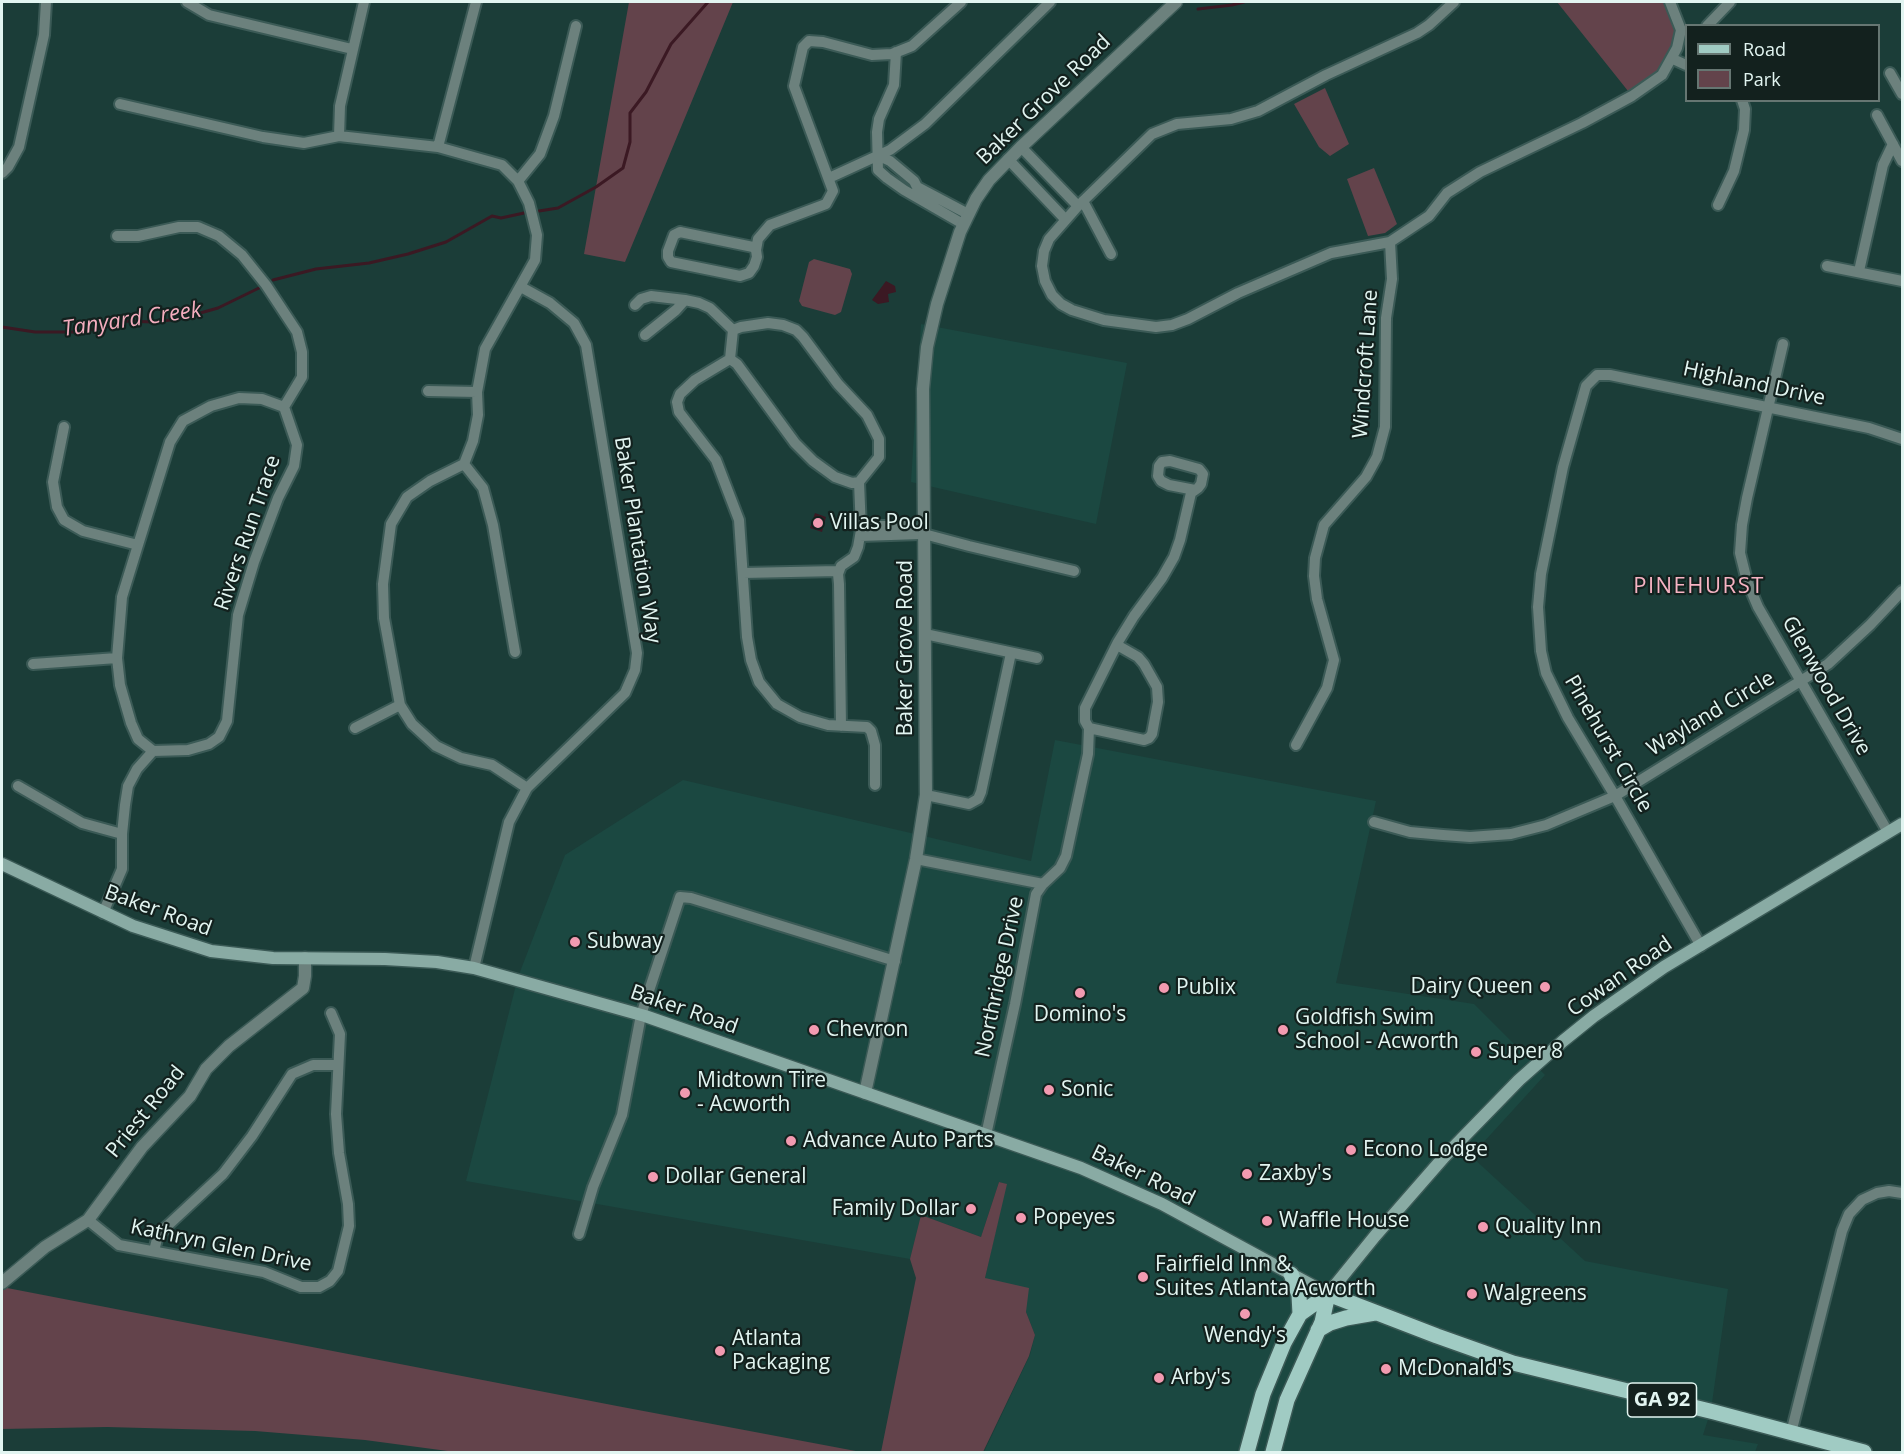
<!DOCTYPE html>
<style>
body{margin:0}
#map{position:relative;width:1904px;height:1454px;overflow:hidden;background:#1b3d38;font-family:"Open Sans",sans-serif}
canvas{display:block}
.frame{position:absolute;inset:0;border:3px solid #e2f5f1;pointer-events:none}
.legend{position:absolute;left:1685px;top:24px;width:195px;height:78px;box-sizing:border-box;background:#13211e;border:2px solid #667672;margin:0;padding:8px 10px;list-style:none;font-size:18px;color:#e2f5f1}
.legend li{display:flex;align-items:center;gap:12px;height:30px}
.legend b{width:30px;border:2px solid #667672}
</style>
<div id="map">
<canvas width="1904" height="1454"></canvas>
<div class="frame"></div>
<ul class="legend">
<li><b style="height:8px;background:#a0cbc3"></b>Road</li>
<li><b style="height:16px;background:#63434b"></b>Park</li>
</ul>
</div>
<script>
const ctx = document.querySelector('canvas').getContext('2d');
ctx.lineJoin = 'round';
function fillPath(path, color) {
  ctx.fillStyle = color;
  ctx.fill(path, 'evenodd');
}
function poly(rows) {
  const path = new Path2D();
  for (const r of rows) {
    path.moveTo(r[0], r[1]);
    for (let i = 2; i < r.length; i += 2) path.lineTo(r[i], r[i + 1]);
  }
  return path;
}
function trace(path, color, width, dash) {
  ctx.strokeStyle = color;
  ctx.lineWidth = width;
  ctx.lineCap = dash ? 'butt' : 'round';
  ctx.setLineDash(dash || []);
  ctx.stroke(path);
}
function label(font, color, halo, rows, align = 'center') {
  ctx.font = font + ' "Open Sans",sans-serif';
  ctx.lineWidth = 4.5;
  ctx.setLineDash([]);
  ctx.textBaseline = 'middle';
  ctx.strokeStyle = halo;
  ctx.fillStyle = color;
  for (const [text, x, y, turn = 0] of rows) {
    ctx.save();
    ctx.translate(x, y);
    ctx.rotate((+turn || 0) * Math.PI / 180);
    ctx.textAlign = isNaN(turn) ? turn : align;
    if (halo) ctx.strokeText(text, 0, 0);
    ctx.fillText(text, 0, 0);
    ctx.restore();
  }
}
fillPath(poly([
 [921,324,1127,363,1096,524,911,482],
 [1055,740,1376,801,1336,983,1474,1004,1545,1075,1471,1156,1585,1261,1728,1289,1711,1410,1703,1435,1758,1444,1755,1452,984,1452,1030,1355,1035,1335,1026,1312,985,1278,1006,1184,999,1182,981,1237,921,1215,910,1259,466,1181,518,977,565,855,683,780,1031,861]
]), '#1b4841');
fillPath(poly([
 [629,2,733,2,625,262,584,254],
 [1557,2,1669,2,1681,30,1673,59,1632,96],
 [1325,88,1349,144,1330,156,1319,147,1294,104],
 [1374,168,1397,224,1385,233,1368,236,1347,179],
 [814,259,850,269,852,274,841,312,835,315,802,306,799,301,809,262],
 [999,1182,1007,1184,985,1278,1029,1288,1026,1312,1035,1335,1029,1356,983,1452,881,1452,916,1278,910,1259,921,1215,981,1237],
 [2,1287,617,1406,861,1452,455,1452,365,1440,255,1431,107,1427,2,1429]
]), '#63434b');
fillPath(poly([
 [886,281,895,286,896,292,888,294,889,302,878,304,872,300],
 [815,513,826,517,822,532,810,528]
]), '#3b1923');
trace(poly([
 [1198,9,1232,5,1244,2],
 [539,211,558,208,596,187,623,168,630,142,630,113,646,92,671,44,708,2],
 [273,280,316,269,369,263,408,254,446,242,492,216,501,218,524,213],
 [2,327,35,332,74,332,101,328,126,321,153,322,179,319,218,308,259,288]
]), '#3b1923', 3);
const minor = poly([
 [187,2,209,15,352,49],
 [1454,2,1429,25,1417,33,1326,75,1258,111,1231,119,1177,124,1152,134,1078,206,1049,239,1044,251,1042,266,1045,281,1052,295,1061,304,1072,310,1104,320,1156,327,1172,325,1188,319,1238,293,1331,253,1390,242,1429,216,1447,193,1480,172,1582,123,1632,96,1662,75,1677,48,1681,30,1670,2],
 [1707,26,1730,2],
 [896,52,894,85,879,119,877,132,878,170,887,178,904,190,963,224],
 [1673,59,1686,65],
 [1890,73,1902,94],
 [120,104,263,137,304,143,339,136,438,147,502,165,518,181,529,203,537,235,535,260,485,349,477,392,478,415,473,441,464,464,430,481,407,497,391,524,383,584,384,618,400,705,412,724,436,746,461,758,492,765,527,788],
 [1877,115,1902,161],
 [339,136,340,106,364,2],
 [438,147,476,2],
 [1021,147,1078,206],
 [879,156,890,161,914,181,917,187,968,214],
 [1008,159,1065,219],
 [2,173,8,167,19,147,44,35,46,2],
 [829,178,890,150,925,124,1050,2],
 [518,181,540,154,554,116,576,26],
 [1083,201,1111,254],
 [1718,205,1734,171,1744,130,1745,109,1742,100],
 [680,232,753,247,756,250,757,257,754,266,749,273,740,276,671,262,668,257,668,251,674,235,680,232],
 [117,236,138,236,179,227,198,227,219,236,242,255,266,285,297,332,302,352,302,377,284,407],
 [756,250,758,239,770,225,826,204,833,191,794,86,803,47,809,41,823,42,872,55,892,54,912,46,961,2],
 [1827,266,1902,281],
 [1859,271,1883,165,1893,144],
 [635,305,641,299,651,296,685,300],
 [645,335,676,310,685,300,699,303,710,308,733,330],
 [1783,344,1747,498,1742,525,1740,553,1747,581,1758,607,1888,832],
 [730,359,733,330,741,327,768,323,783,325,796,330,803,337,838,384,867,415,879,439,879,457,859,482,852,483,835,477,813,461,795,443,737,364,730,359,695,380,680,394,677,402,679,412,716,460,739,520,747,637,751,660,759,682,777,704,800,717,828,725,867,727,871,731,875,745,875,785],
 [428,391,477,392],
 [64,427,53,482,57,507,64,520,83,531,138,545],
 [464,464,483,488,493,525,515,652],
 [861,526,906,526,924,534,969,546,1074,571],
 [860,536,921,534],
 [743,573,838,571],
 [925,634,1037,658],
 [33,664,117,658],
 [841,726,839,584,838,574,841,566,854,557,858,547,861,530,859,482],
 [355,728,400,705],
 [1089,728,1144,740,1149,738,1152,734,1158,702,1157,687,1144,664,1138,657,1117,645],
 [1296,745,1327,688,1334,660,1317,599,1314,576,1315,558,1324,525,1366,477,1377,457,1385,427,1386,318,1392,279,1390,242],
 [18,786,82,823,122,834],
 [926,795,969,804,978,799,981,792,1011,653],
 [1374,822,1410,832,1443,835,1470,837,1511,834,1546,825,1615,796,1828,664,1870,625,1902,591],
 [916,859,1043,884,1036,894,1015,1004,986,1135],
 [1043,884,1060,868,1066,856,1088,754,1089,728,1085,721,1085,708,1118,642,1134,616,1162,578,1174,557,1180,540,1191,493,1198,488,1201,484,1203,474,1199,469,1170,461,1162,462,1159,466,1158,476,1161,481,1169,485,1195,490],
 [103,913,122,869,122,834,125,805,128,786,137,769,153,751,188,750,209,744,219,737,227,721,238,615,254,562,278,498,294,466,297,445,284,407,262,399,239,398,211,406,183,421,170,442,138,545,122,597,117,658,120,685,131,723,138,739,153,751],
 [1701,946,1615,796,1568,718,1546,673,1541,651,1538,607,1541,574,1563,467,1586,386,1597,375,1610,375,1869,428,1902,439],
 [474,968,509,822,527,788,625,693,635,670,637,653,586,345,574,323,550,303,521,287],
 [88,1220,119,1245,264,1272,301,1287,319,1287,330,1281,338,1271,349,1226,348,1204,339,1153,336,1114,340,1034,331,1013],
 [579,1234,593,1187,622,1115,641,1015,680,897,691,898,895,961],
 [154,1251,157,1239,165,1228,223,1174,252,1136,292,1074,313,1065,338,1065],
 [1791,1433,1842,1231,1849,1214,1862,1200,1877,1193,1889,1191,1902,1193]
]);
const tertiary = poly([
 [865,1093,916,859,926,795,923,389,927,347,937,304,960,232,976,199,989,180,1021,147,1176,2],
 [2,1283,45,1247,88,1220,142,1147,190,1096,206,1069,229,1046,303,988,305,976,305,958]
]);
const secondary = poly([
 [2,864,133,926,211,951,273,958,385,959,437,962,474,968,645,1016,1081,1168,1162,1204,1328,1294,1375,1236,1444,1157,1519,1080,1563,1041,1594,1016,1664,967,1902,824]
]);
const primary = poly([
 [1291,1274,1299,1295,1300,1314],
 [1328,1294,1437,1336,1513,1363,1714,1412,1864,1452],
 [1318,1330,1330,1323,1346,1318,1375,1313],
 [1247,1452,1263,1394,1284,1343,1300,1314,1328,1294],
 [1273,1452,1287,1400,1322,1322,1328,1294]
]);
trace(minor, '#3b5a56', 14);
trace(tertiary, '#3b5a56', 15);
trace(secondary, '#3b5a56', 15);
trace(primary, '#3b5a56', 18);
trace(minor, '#6c817d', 10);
trace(tertiary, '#6c817d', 12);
trace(secondary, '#89aba4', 12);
trace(primary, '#a0cbc3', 15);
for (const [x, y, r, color] of [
 [818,523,6,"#f29ab0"],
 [575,942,6,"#f29ab0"],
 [1545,987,6,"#f29ab0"],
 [1164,988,6,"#f29ab0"],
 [1080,993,6,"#f29ab0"],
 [814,1030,6,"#f29ab0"],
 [1283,1030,6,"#f29ab0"],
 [1476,1052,6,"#f29ab0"],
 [1049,1090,6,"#f29ab0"],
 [685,1093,6,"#f29ab0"],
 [791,1141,6,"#f29ab0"],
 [1351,1150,6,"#f29ab0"],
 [1247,1174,6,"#f29ab0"],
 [653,1177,6,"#f29ab0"],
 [971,1209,6,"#f29ab0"],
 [1021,1218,6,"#f29ab0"],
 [1267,1221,6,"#f29ab0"],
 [1483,1227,6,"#f29ab0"],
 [1143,1277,6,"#f29ab0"],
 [1472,1294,6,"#f29ab0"],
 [1245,1314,6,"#f29ab0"],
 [720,1351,6,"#f29ab0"],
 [1386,1369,6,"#f29ab0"],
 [1159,1378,6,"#f29ab0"]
]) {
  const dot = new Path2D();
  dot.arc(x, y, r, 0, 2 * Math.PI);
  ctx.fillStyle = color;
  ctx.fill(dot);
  trace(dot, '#13211e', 2);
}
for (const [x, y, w] of [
 [1662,1400,69]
]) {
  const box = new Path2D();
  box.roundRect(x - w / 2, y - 17, w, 34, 4.5);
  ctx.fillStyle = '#13211e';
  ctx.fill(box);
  trace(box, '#e2f5f1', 1.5);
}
label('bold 20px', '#e2f5f1', null, [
 ["GA 92",1662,1400]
]);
label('21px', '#e2f5f1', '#13211e', [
 ["Baker Grove Road",1044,100,-44],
 ["Windcroft Lane",1366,364,-86],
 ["Highland Drive",1754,384,12],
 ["Rivers Run Trace",248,533,-71],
 ["Baker Plantation Way",637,540,81],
 ["Baker Grove Road",906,648,-90],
 ["Glenwood Drive",1826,686,60],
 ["Wayland Circle",1711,714,-31],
 ["Pinehurst Circle",1608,744,60],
 ["Baker Road",158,911,20],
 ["Northridge Drive",1000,977,-78],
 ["Cowan Road",1620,977,-35],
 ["Baker Road",684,1010,19],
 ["Priest Road",146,1112,-51],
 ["Baker Road",1143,1176,26],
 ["Kathryn Glen Drive",221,1246,12]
]);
label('21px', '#e2f5f1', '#13211e', [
 ["Villas Pool",830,523],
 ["Subway",587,942],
 ["Dairy Queen",1533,987,"right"],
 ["Publix",1176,988],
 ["Domino's",1080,1015,"center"],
 ["Goldfish Swim",1295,1018],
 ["School - Acworth",1295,1042],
 ["Chevron",826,1030],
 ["Super 8",1488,1052],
 ["Midtown Tire",697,1081],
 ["- Acworth",697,1105],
 ["Sonic",1061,1090],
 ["Advance Auto Parts",803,1141],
 ["Econo Lodge",1363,1150],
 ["Zaxby's",1259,1174],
 ["Dollar General",665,1177],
 ["Family Dollar",959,1209,"right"],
 ["Popeyes",1033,1218],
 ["Waffle House",1279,1221],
 ["Quality Inn",1495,1227],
 ["Fairfield Inn &",1155,1265],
 ["Suites Atlanta Acworth",1155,1289],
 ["Walgreens",1484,1294],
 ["Wendy's",1245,1336,"center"],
 ["Atlanta",732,1339],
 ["Packaging",732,1363],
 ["McDonald's",1398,1369],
 ["Arby's",1171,1378]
], 'left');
label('italic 22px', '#f4adbe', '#13211e', [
 ["Tanyard Creek",132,320,-8]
]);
ctx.letterSpacing = '1.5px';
label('22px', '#f6b3c3', '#13211e', [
 ["PINEHURST",1699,587]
]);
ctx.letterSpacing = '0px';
</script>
